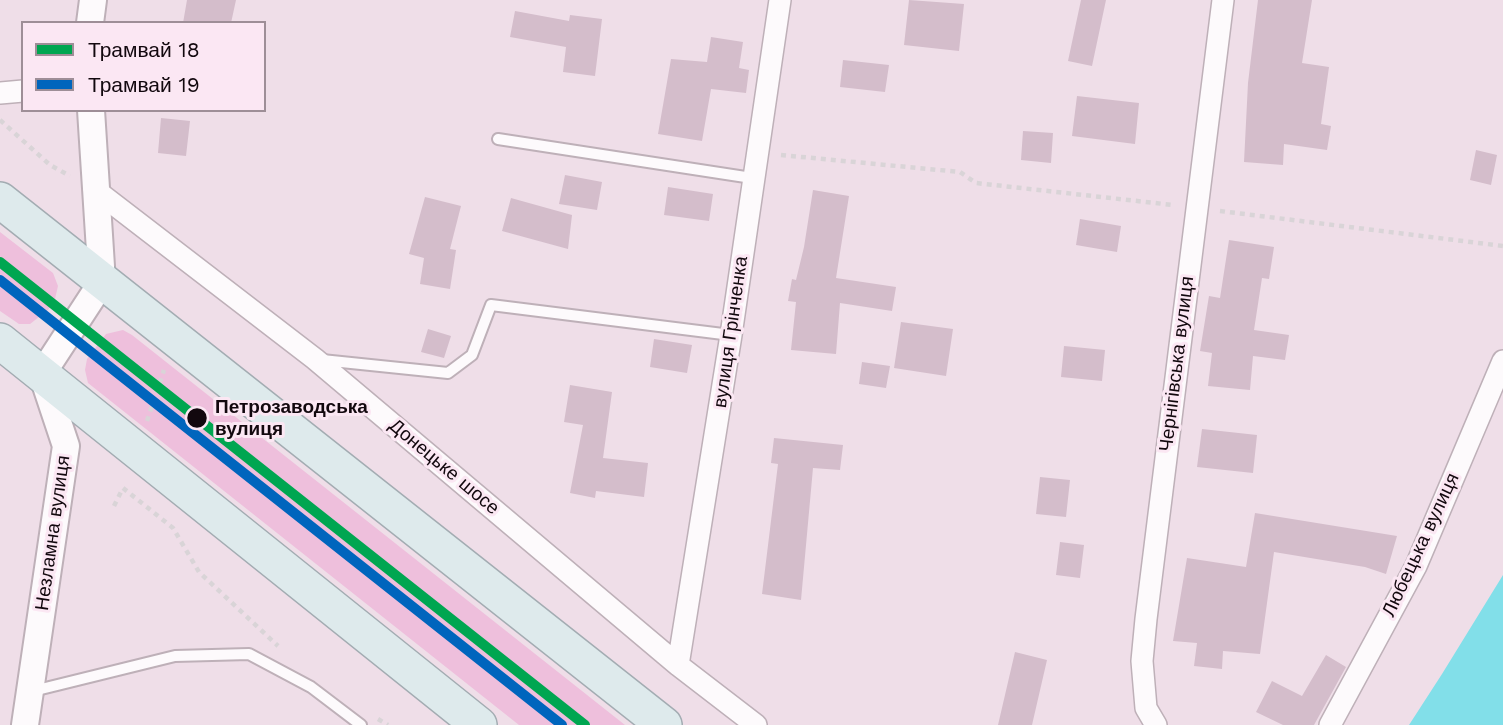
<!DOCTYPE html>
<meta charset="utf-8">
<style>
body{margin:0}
#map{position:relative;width:1503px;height:725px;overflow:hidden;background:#efdee8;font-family:"Work Sans",sans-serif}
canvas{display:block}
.legend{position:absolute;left:21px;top:21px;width:245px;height:91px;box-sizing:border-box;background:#fbe7f3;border:2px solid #9e8e97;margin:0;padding:9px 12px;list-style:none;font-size:21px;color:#12080e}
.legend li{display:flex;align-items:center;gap:14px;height:35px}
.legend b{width:35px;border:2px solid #9e8e97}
</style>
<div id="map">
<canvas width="1503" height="725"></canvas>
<ul class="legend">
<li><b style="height:9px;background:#00a651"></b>Трамвай 18</li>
<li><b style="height:9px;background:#0065bd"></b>Трамвай 19</li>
</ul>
</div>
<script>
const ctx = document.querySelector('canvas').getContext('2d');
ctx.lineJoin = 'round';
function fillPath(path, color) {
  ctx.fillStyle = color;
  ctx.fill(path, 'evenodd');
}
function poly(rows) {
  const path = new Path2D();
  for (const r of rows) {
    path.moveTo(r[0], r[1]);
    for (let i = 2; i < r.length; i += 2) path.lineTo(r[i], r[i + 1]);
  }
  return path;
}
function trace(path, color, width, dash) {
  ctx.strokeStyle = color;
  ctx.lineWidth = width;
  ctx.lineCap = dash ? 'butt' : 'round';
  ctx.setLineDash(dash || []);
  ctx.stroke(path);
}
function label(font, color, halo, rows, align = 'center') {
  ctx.font = font + ' "Work Sans",sans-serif';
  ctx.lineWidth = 6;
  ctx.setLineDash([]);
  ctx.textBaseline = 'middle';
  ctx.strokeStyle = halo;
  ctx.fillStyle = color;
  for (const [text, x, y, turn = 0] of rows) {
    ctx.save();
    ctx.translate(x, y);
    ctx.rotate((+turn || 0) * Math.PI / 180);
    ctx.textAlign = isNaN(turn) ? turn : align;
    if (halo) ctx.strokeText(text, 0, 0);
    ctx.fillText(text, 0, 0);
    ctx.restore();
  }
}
fillPath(poly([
 [0,232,53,273,58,286,55,299,48,310,30,324,19,324,0,311],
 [123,330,132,335,625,725,519,725,88,383,85,370,87,359,106,334]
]), '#eebfdc');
fillPath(poly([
 [1503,575,1503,725,1409,725,1442,674]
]), '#82dfe9');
fillPath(poly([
 [187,0,236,0,231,23,183,23],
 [909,0,964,4,959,51,904,45],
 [1081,0,1106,0,1092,66,1068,61],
 [1258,0,1312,0,1302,63,1329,67,1321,124,1331,126,1327,150,1284,144,1283,165,1244,162,1248,83],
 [515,11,569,21,570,15,602,19,595,76,563,72,566,47,510,37],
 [711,37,743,42,739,68,749,70,746,93,711,89,702,141,658,134,671,59,707,62],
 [843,60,889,65,885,92,840,87],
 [1077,96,1139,103,1135,144,1072,136],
 [161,118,190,121,186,156,158,153],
 [1023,131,1053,133,1051,163,1021,160],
 [1476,150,1497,155,1491,185,1470,180],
 [565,175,602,182,597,210,559,204],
 [668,187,713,194,709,221,664,215],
 [813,190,849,196,836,278,896,287,892,311,840,303,836,354,791,350,796,302,788,301,792,279,796,280,804,247],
 [425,197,461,206,450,249,456,250,450,289,420,284,424,258,409,254],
 [511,198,572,215,568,249,502,231],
 [1080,219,1121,226,1117,252,1076,245],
 [1229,240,1274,247,1269,279,1262,278,1254,330,1289,335,1285,360,1253,356,1250,390,1208,386,1212,353,1200,351,1209,296,1220,298],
 [901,322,953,329,946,376,894,368],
 [428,329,451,336,444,358,421,352],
 [654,339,692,345,687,373,650,367],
 [1064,346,1105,350,1102,381,1061,377],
 [862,362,890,366,886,388,859,384],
 [570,385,612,392,603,458,648,463,644,497,596,491,595,498,570,493,583,425,564,422],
 [1202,429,1257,435,1253,473,1197,467],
 [774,438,843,445,840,470,813,468,801,600,762,594,778,464,771,463],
 [1040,477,1070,480,1066,517,1036,514],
 [1255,513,1397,536,1386,574,1365,567,1274,552,1260,654,1223,651,1222,669,1194,666,1197,643,1173,641,1187,558,1246,567],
 [1060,542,1084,545,1080,578,1056,575],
 [1015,652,1047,660,1032,725,998,725],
 [1326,655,1346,667,1314,725,1283,725,1256,712,1272,681,1302,696]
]), '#d4bdcb');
const service = poly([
 [498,139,752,178],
 [322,360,448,373,472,355,491,305,731,335],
 [33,691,175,656,249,654,311,687,361,725]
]);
const minor = poly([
 [0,93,23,91],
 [94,189,315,359,678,665,756,725],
 [678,665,731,335,780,0],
 [1156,725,1146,708,1142,661,1146,619,1223,0],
 [1330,725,1416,566,1503,361]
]);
const tertiary = poly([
 [90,23,93,0],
 [25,725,66,446,42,374,102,282,91,110]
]);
const trunk = poly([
 [0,200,664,725],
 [0,341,479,725]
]);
trace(service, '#beb0b8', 14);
trace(minor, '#beb0b8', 24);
trace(tertiary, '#beb0b8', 30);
trace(trunk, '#a3acb2', 38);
trace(poly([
 [0,120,50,165,70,176],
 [781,155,960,172,976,183,1173,205],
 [1220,211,1503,246],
 [147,421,164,370],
 [123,488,173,528,199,572,278,646],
 [114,506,123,488],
 [378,719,388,725]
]), '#d9d4d7', 4.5, [5, 5]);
trace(service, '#fdfafc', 10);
trace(minor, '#fdfafc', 21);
trace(tertiary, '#fdfafc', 26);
trace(trunk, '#deeaec', 35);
trace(poly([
 [0,262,585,725]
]), '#00a651', 10);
trace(poly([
 [0,280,562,725]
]), '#0065bd', 10);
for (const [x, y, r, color] of [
 [197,418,11,"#12080e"]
]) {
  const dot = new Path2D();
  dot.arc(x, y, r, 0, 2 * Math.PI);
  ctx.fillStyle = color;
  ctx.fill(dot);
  trace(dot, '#fbe7f3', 2.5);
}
label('19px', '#12080e', '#fbe7f3', [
 ["вулиця Грінченка",731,332,-82],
 ["Чернігівська вулиця",1177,364,-83],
 ["Донецьке шосе",444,467,40],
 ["Незламна вулиця",53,533,-82],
 ["Любецька вулиця",1421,545,-65]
]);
label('bold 19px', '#12080e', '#fbe7f3', [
 ["Петрозаводська",215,407],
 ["вулиця",215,429]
], 'left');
</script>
